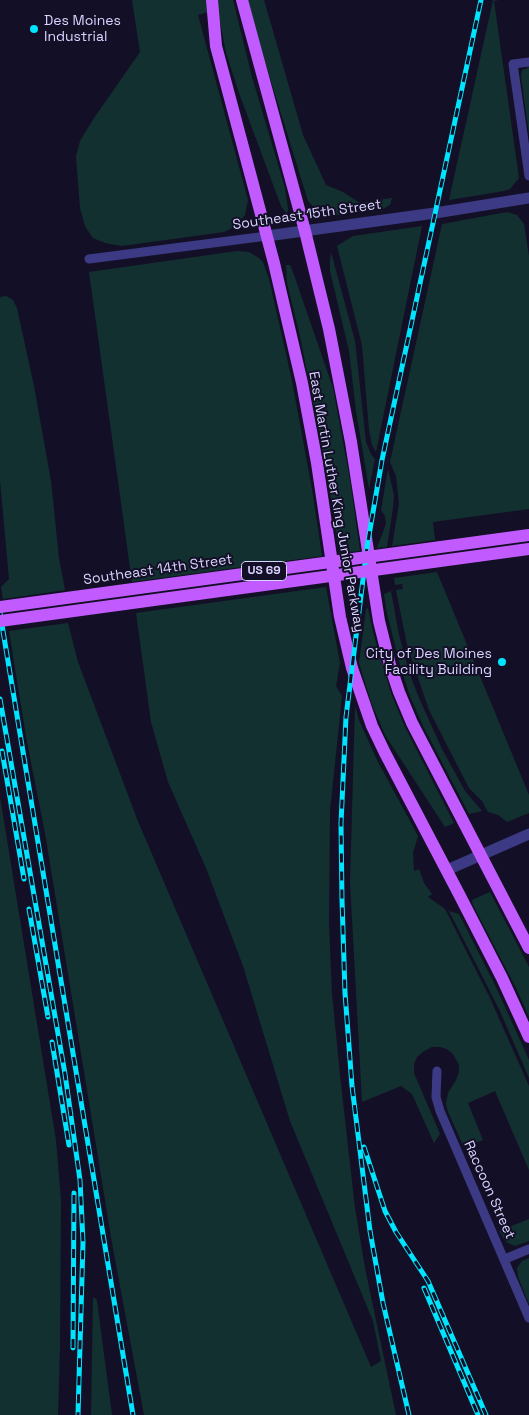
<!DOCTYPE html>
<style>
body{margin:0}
canvas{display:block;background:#130f26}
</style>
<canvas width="529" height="1415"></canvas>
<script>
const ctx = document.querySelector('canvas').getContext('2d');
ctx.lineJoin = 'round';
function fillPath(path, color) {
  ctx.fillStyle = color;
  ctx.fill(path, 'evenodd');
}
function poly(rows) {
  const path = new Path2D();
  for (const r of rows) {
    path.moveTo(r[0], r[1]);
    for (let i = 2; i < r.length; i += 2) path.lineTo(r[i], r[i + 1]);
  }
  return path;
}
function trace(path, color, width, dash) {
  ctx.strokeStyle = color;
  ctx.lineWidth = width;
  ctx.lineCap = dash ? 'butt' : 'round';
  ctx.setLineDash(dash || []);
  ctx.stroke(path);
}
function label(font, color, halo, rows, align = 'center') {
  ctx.font = font + ' "Space Grotesk",sans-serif';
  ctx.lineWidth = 4;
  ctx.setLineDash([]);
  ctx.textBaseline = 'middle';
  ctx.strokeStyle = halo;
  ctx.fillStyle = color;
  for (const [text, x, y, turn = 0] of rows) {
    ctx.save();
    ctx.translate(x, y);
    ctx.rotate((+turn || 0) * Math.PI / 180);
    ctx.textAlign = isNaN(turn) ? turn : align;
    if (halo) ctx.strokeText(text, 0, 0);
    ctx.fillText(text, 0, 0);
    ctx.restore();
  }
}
fillPath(poly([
 [132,0,208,0,209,12,198,15,248,200,245,215,236,226,224,232,122,246,105,243,93,238,85,226,80,208,76,157,80,141,94,118,140,52],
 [216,0,233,0,252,77,285,188,288,209,287,214,281,206,239,93,226,53],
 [246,0,264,0,303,135,326,185,343,192,360,203,392,198,390,205,383,209,329,216,319,213,308,201],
 [493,0,499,0,494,1,519,178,510,189,504,191,449,200],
 [529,67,529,134,521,77,522,70],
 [507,212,517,215,524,224,529,256,529,509,433,522,435,540,392,546,399,504,396,476,390,462,442,224],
 [422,226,376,452,372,445,369,430,362,345,337,246,353,236],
 [237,251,249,252,259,258,263,262,269,279,291,376,312,489,322,556,132,582,89,272],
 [331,252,355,341,366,442,371,454,375,459,369,489,356,411,349,351,330,271,330,262],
 [286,265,290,265,294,275,333,388,350,480,360,551,339,553,328,479,300,336,287,283],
 [6,296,13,300,17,308,34,386,51,481,59,558,65,590,3,599,1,587,9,579,0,480,0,297],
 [388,469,394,495,393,508,387,547,377,548,386,524,385,516,381,510],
 [437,572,529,795,529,813,507,822,498,815,488,812,482,801,469,788,429,710,407,645,396,590,403,589,402,584,395,585,394,578],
 [326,587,340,663,336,686,342,696,330,811,329,923,332,994,340,1075,355,1208,365,1268,396,1415,144,1415,112,1243,45,833,27,742,9,631,68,623,78,662,137,819,371,1367,381,1361,373,1321,290,1121,243,966,206,868,168,782,151,722,136,613],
 [391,591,399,635,410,675,419,698,442,749,465,791,482,811,469,814,423,726,410,696,400,665,387,613,384,594],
 [368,608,374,636,391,693,404,725,454,823,445,827,385,735,371,702,359,663,366,609],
 [355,706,359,720,377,760,418,836,413,853,414,871,419,869,424,883,432,894,428,897,445,909,489,996,529,1086,529,1170,495,1091,468,1103,483,1140,470,1145,462,1143,448,1112,446,1104,448,1093,456,1080,459,1072,459,1065,453,1054,447,1049,440,1047,432,1047,424,1051,417,1057,414,1064,414,1073,440,1134,434,1143,412,1094,401,1086,362,1102,350,882],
 [0,797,56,1140,61,1200,60,1347,58,1415,0,1415],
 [490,892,529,967,529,1017,516,988,473,905,472,900],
 [449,911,459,914,496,987,529,1060,529,1078,499,1009],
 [529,1219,529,1241,515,1246,506,1242,499,1231],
 [529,1258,529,1304,518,1277,517,1268,522,1261],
 [93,1298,95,1298,97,1301,112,1415,91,1415]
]), '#12302f');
trace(poly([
 [529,62,513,64,529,176],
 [89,259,267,236],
 [437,1071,436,1097,440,1111,529,1318],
 [505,1259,529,1249]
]), '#3d3a85', 9);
trace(poly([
 [267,236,435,213,529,198],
 [447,870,529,834]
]), '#3d3a85', 11);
trace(poly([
 [212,0,216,46,274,263,302,383,317,463,340,617,352,668,372,726,385,753,460,896,502,978,529,1037],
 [242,0,305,231,329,329,351,442,379,621,390,665,399,692,412,723,529,948]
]), '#c25bff', 12);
const rail = poly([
 [0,613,133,1415],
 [0,699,65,1074,80,1180,83,1242,78,1415],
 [2,751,24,879],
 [29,909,48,1017],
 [52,1042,69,1145],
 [364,1147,385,1211,396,1232,428,1281,486,1415],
 [424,1288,478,1415],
 [73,1348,74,1193],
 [409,1415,383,1303,370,1231,352,1086,345,993,342,900,341,823,346,717,367,547,382,460,481,0]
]);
trace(rail, '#00e5ff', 5);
trace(rail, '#130f26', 3, [9]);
trace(poly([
 [0,607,529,535],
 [0,621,529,549]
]), '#c25bff', 12);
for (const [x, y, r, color] of [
 [34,29,5,"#00e5ff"],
 [502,662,5,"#00e5ff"]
]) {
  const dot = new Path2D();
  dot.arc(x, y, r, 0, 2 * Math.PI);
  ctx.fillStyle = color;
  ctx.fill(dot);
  trace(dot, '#130f26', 2);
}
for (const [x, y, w] of [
 [264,571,45]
]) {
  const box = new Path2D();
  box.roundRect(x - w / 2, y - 9.5, w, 19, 4);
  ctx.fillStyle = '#130f26';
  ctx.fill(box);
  trace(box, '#d9d4ff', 1);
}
label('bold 12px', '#d9d4ff', null, [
 ["US 69",264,571]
]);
label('14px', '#d9d4ff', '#130f26', [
 ["Des Moines",44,21],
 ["Industrial",44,37],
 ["City of Des Moines",492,654,"right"],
 ["Facility Building",492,670,"right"]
], 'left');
label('14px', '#d9d4ff', '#130f26', [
 ["Southeast 15th Street",307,215,-8],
 ["East Martin Luther King Junior Parkway",336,502,80],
 ["Southeast 14th Street",158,570,-8],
 ["Raccoon Street",489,1190,66]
]);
</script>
